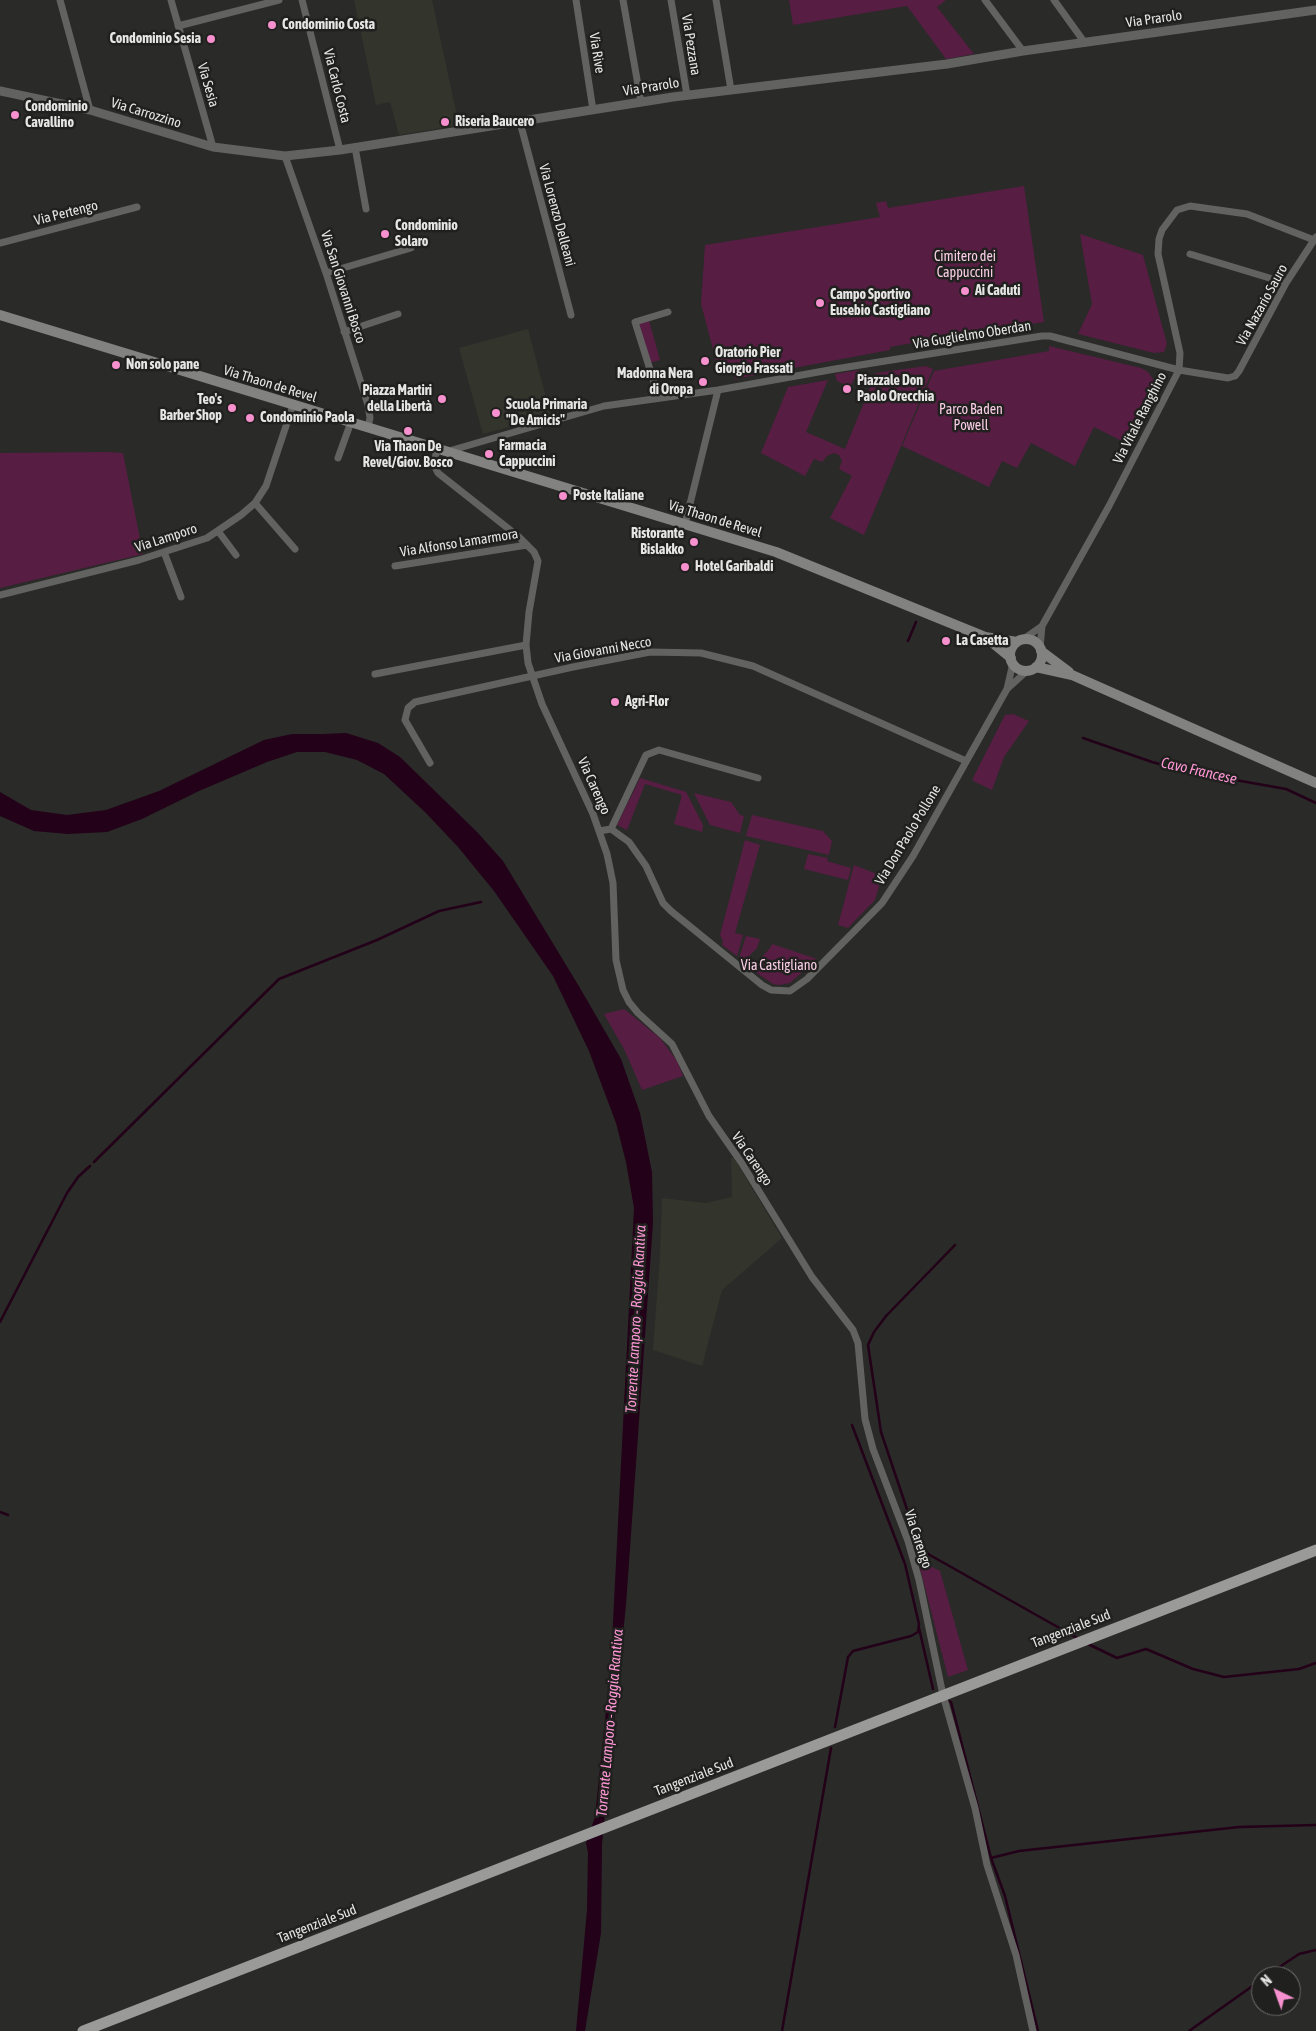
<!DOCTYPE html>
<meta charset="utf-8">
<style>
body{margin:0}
#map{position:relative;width:1316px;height:2031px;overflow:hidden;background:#2a2a28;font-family:"Asap Condensed",sans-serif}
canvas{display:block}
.north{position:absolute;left:1251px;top:1966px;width:50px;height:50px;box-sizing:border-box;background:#20211e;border:1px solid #6f706e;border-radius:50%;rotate:318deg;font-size:14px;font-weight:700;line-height:20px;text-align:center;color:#e6e7e5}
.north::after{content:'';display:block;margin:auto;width:18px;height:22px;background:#f790ce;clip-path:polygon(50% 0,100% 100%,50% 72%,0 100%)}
</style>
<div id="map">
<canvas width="1316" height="2031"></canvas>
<div class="north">N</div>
</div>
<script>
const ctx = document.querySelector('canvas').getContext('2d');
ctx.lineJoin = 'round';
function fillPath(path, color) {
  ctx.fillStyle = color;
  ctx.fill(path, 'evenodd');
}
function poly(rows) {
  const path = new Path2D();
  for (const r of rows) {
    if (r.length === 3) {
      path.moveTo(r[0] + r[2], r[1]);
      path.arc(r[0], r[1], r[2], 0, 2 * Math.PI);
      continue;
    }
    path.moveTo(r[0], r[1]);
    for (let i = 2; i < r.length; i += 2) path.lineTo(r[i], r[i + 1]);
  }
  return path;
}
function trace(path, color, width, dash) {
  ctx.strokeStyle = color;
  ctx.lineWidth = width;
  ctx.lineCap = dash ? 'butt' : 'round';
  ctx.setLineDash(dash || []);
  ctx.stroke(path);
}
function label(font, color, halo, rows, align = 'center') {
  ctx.font = font + ' "Asap Condensed",sans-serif';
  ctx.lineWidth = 5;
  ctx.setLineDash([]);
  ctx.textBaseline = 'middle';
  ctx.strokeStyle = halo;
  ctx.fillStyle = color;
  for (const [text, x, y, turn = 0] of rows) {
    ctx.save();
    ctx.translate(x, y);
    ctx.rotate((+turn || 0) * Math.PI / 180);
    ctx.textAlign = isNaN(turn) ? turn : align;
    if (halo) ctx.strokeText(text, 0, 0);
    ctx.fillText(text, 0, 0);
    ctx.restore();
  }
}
fillPath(poly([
 [354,0,432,0,459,125,399,135,390,102,376,105],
 [528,329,551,416,483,434,459,348],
 [731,1158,734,1158,782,1238,722,1290,702,1366,653,1350,660,1254,662,1198,706,1203,732,1197]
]), '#33342c');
fillPath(poly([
 [789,0,946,0,937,7,974,54,946,59,907,6,793,25],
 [1024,186,1044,322,907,344,890,347,890,350,735,379,732,365,718,368,701,304,705,245,880,217,876,203,886,201,888,208],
 [1080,234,1143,255,1167,344,1164,352,1154,353,1078,334,1092,304],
 [649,320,660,360,649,363,638,323],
 [1049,346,1141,368,1148,372,1153,379,1156,394,1130,445,1094,427,1075,466,1031,443,1017,468,1002,461,989,487,902,446,934,371,1049,351],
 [926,366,933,369,864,535,830,518,852,476,839,469,842,461,839,455,834,453,827,456,822,462,814,459,805,476,761,453,788,387,828,380,806,432,845,449,876,373],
 [859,370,850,387,837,381,835,374],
 [107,452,123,453,143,554,0,588,0,453],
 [1013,714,1029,721,1004,757,992,790,973,781,973,778,1005,715],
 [640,778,686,792,703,825,702,832,674,824,682,795,645,784,627,830,617,825],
 [694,793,731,802,740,815,744,816,740,833,710,825],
 [752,815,823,831,832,841,829,855,746,836],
 [745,840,760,845,735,933,743,935,737,956,722,945,723,941,720,935],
 [808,854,828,858,827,861,851,868,848,880,804,869],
 [854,865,882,876,875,900,848,928,838,925],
 [746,936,760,939,757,948,744,961,739,958],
 [772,944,817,959,790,983,779,985,773,984,751,969,770,948],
 [624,1009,660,1038,677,1061,683,1076,642,1090,625,1051,604,1014],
 [918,1560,940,1571,968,1670,948,1677]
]), '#571d43');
fillPath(poly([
 [346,733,378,743,400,757,477,832,503,861,580,988,621,1059,640,1113,652,1172,653,1223,626,1605,602,1844,601,1933,585,2031,576,2031,587,1910,588,1853,586,1843,595,1817,611,1661,634,1208,626,1162,616,1123,589,1051,553,976,494,891,458,847,426,813,384,774,357,760,325,752,297,752,267,762,199,791,142,819,107,832,68,834,34,831,0,816,0,792,31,810,67,815,106,810,159,791,264,740,292,734,323,734]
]), '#230118');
trace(poly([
 [908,641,916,622],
 [1083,738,1152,762,1190,772,1286,789,1316,803],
 [94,1162,279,979,377,940,439,911,481,902],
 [955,1245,886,1316,874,1332,868,1345,881,1432,917,1539,928,1554,1079,1639],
 [0,1322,67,1193,78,1177,90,1166],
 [0,1512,8,1515],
 [919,1628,933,1689],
 [1088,1644,1117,1658,1146,1649,1193,1669,1224,1677,1299,1669,1316,1663],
 [949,1701,951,1702,991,1858,1005,1896,1038,2031],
 [835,1727,848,1657,853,1651,911,1636,918,1632,919,1624,905,1564,852,1425],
 [991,1858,1019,1851,1239,1827,1316,1825],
 [1266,1976,1299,1954,1316,1950],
 [782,2031,831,1748],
 [1189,2031,1261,1980]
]), '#230118', 2.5);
trace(poly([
 [60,0,90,110],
 [171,0,213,147],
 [302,0,340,150],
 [576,0,593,110],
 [623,0,641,102],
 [671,0,687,95],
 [716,0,731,90],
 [985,0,1023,51],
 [1054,0,1085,43],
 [178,26,279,0],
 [520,122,571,315],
 [355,147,366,209],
 [285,156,326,273,368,405,370,418,368,427],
 [0,243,137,207],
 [1190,254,1286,283],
 [326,273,411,248],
 [344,332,398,314],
 [659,398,635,322,668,312],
 [437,448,434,465,438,473,519,537,534,552,538,561,529,612,526,645,528,663,542,704,593,814,607,854,613,883,616,960,623,990,629,1002,638,1013,672,1044,709,1116,741,1162,812,1277,853,1330,858,1343,865,1419,873,1449,908,1541,919,1580,943,1695,975,1808,987,1865,1016,1955,1033,2031],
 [449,451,604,406,718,390,835,369,1042,336,1050,336,1179,370,1228,378,1235,376,1239,371,1286,283,1316,237],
 [338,458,351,422],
 [255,503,295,549],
 [685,524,718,390],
 [218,531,236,555],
 [164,552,181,597],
 [395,566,527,545],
 [0,595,139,560,207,538,241,515,255,503,266,486,293,405],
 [1022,640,1042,626],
 [1040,648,1042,626,1109,506,1179,370,1180,353,1158,254,1159,239,1162,230,1177,210,1190,206,1247,214,1314,240],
 [375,674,526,645],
 [1007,689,1013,663],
 [430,763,405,720,408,708,415,702,573,667,650,652,701,653,753,666,966,761],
 [611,829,646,755,659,750,758,778],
 [599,831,611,829,629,842,646,866,663,903,671,911,762,985,771,990,790,991,807,979,882,903,913,856,1007,689,1028,670]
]), '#626361', 7);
trace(poly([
 [0,91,90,110,213,147,285,156,340,150,673,97,947,64,1023,51,1316,10]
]), '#626361', 9);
trace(poly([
 [0,315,776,552,985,637,1017,642],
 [1026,655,16],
 [989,640,1011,658],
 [1041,651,1069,672],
 [1036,667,1072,675,1316,783]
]), '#828280', 10);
trace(poly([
 [83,2031,1316,1550]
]), '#9a9b98', 11);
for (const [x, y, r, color] of [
 [272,25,5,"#f790ce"],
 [211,39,5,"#f790ce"],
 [15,115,5,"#f790ce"],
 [445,122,5,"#f790ce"],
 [385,234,5,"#f790ce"],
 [965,291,5,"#f790ce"],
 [820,303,5,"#f790ce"],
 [705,361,5,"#f790ce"],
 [116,365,5,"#f790ce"],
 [703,382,5,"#f790ce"],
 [847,389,5,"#f790ce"],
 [442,399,5,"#f790ce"],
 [232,408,5,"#f790ce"],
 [496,413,5,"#f790ce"],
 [250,418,5,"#f790ce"],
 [408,431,5,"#f790ce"],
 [489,454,5,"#f790ce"],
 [563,496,5,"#f790ce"],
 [694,542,5,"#f790ce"],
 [685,567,5,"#f790ce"],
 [946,641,5,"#f790ce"],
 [615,702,5,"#f790ce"]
]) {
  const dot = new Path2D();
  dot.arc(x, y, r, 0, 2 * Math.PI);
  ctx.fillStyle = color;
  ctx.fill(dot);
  trace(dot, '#20211e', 2);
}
label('14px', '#e6e7e5', '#20211e', [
 ["Via Prarolo",1154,19,-8],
 ["Via Pezzana",691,45,81],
 ["Via Rive",597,53,81],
 ["Via Sesia",208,85,74],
 ["Via Carlo Costa",337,86,76],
 ["Via Prarolo",651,87,-9],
 ["Via Carrozzino",146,113,17],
 ["Via Pertengo",66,213,-14],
 ["Via Lorenzo Delleani",557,215,75],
 ["Via San Giovanni Bosco",343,287,72],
 ["Via Nazario Sauro",1262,305,-61],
 ["Via Guglielmo Oberdan",972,335,-9],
 ["Via Thaon de Revel",270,384,17],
 ["Via Vitale Ranghino",1140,418,-63],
 ["Via Thaon de Revel",715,519,17],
 ["Via Lamporo",166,538,-18],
 ["Via Alfonso Lamarmora",459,543,-9],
 ["Via Giovanni Necco",603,650,-10],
 ["Via Carengo",594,786,66],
 ["Via Don Paolo Pollone",908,835,-59],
 ["Via Carengo",752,1159,56],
 ["Via Carengo",918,1539,72],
 ["Tangenziale Sud",1071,1629,-21],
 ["Tangenziale Sud",694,1777,-21],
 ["Tangenziale Sud",317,1924,-21]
]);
label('bold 14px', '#e6e7e5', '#20211e', [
 ["Condominio Costa",282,25],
 ["Condominio Sesia",201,39,"right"],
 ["Condominio",25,107],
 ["Cavallino",25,123],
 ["Riseria Baucero",455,122],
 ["Condominio",395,226],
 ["Solaro",395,242],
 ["Ai Caduti",975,291],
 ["Campo Sportivo",830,295],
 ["Eusebio Castigliano",830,311],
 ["Oratorio Pier",715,353],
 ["Giorgio Frassati",715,369],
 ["Non solo pane",126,365],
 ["Madonna Nera",693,374,"right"],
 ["di Oropa",693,390,"right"],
 ["Piazzale Don",857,381],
 ["Paolo Orecchia",857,397],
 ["Piazza Martiri",432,391,"right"],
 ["della Libertà",432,407,"right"],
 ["Teo's",222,400,"right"],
 ["Barber Shop",222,416,"right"],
 ["Scuola Primaria",506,405],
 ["\"De Amicis\"",506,421],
 ["Condominio Paola",260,418],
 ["Farmacia",499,446],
 ["Cappuccini",499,462],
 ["Via Thaon De",408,447,"center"],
 ["Revel/Giov. Bosco",408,463,"center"],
 ["Poste Italiane",573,496],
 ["Ristorante",684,534,"right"],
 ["Bislakko",684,550,"right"],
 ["Hotel Garibaldi",695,567],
 ["La Casetta",956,641],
 ["Agri-Flor",625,702]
], 'left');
label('14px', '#f9cde5', '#20211e', [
 ["Cimitero dei",965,257],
 ["Cappuccini",965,273],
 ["Parco Baden",971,410],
 ["Powell",971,426],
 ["Via Castigliano",779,966]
]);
label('italic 15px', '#fe96d5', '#20211e', [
 ["Cavo Francese",1199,771,13],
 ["Torrente Lamporo - Roggia Rantiva",636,1319,-87],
 ["Torrente Lamporo - Roggia Rantiva",610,1723,-85]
]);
</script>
